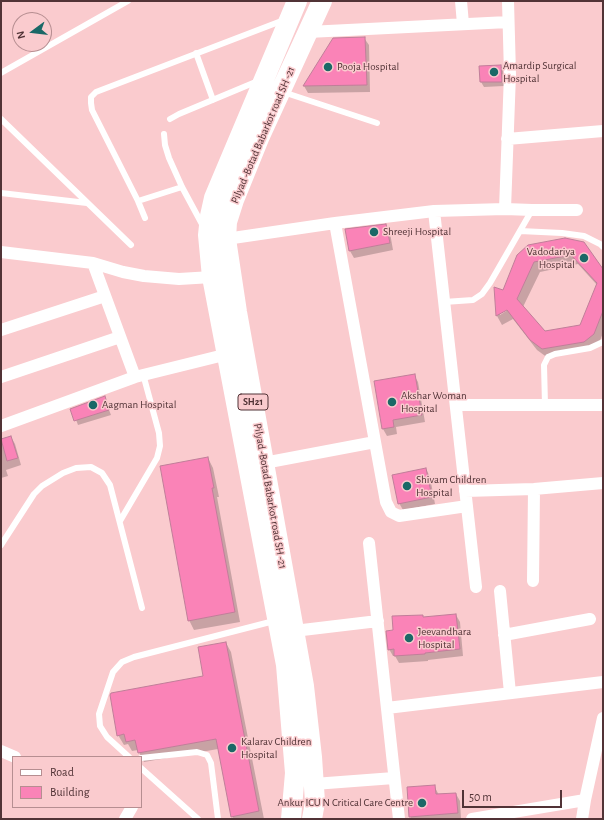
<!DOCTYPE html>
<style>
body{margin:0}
#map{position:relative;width:604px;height:820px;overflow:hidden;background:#facbce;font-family:"Alegreya Sans",sans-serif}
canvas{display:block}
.frame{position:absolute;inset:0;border:2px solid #513336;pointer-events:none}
.legend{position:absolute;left:12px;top:756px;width:130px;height:52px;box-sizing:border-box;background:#facbce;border:1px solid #b68e91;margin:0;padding:5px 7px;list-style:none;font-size:12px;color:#513336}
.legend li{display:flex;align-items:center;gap:8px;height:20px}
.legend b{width:20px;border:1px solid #b68e91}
.north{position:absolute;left:12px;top:12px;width:40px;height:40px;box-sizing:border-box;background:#facbce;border:1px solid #b68e91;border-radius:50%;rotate:255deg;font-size:11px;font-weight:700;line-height:16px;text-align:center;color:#513336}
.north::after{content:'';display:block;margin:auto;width:14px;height:18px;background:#1b6867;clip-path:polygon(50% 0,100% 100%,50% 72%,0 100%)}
.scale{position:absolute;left:462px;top:790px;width:100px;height:18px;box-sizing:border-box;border:2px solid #513336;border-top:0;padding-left:5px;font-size:12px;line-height:14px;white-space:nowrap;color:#513336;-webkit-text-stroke:3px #facbce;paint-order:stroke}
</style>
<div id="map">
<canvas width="604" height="820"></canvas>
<div class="frame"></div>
<ul class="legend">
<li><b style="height:5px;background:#fff"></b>Road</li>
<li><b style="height:11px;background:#fa83b7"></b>Building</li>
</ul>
<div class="north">N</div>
<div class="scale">50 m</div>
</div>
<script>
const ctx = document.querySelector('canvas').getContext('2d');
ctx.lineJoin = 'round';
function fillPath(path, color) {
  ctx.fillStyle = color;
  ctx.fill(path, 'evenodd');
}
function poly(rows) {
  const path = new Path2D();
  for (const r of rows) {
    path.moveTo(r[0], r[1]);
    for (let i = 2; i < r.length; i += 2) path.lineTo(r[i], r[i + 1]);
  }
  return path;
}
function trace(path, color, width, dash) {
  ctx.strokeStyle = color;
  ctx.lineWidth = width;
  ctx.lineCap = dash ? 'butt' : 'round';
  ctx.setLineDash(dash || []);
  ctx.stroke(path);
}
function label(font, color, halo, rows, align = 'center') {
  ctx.font = font + ' "Alegreya Sans",sans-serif';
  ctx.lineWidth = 3;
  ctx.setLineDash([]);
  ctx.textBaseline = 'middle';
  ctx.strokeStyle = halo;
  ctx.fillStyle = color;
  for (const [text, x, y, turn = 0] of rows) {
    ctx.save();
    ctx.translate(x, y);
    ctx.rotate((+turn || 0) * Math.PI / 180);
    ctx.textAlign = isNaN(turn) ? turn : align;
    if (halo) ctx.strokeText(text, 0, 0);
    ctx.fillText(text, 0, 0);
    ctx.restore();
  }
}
fillPath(poly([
 [364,38,369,45,370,92,308,93,304,86,334,39],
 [481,66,501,66,503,70,504,86,484,87,481,82],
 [386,225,390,233,393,250,354,258,350,251,346,230],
 [565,239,603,270,603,333,599,343,548,358,537,350,513,319,502,325,497,316,496,288,504,292,518,256],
 [578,264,597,285,581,326,544,332,523,307,540,272],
 [511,308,500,315,500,312],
 [414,375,418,382,425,422,396,427,397,434,387,436,383,429],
 [104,397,111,415,78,425,72,409],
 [11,437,15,444,21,465,6,470,8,476,1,478,1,440],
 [208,458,213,468,219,497,217,497,240,622,194,630,189,620],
 [426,469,430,477,435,504,403,510,399,503],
 [456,615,460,622,463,656,428,660,428,661,399,663,395,656,393,656,389,649,394,631,423,618],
 [226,643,231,652,264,819,233,819,218,749,144,762,138,750,132,751,128,744,124,745,118,735,205,677],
 [434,786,439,795,456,794,460,801,461,819,412,819,410,817]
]), '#0003');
const building = poly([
 [365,37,367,85,303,86,333,38,365,37],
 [501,65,502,82,480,82,479,66,501,65],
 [386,224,390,243,349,251,345,229,386,224],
 [565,238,584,242,603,269,603,311,594,334,584,342,542,349,530,340,507,310,496,316,494,287,503,290,517,255,528,245,565,238],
 [571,255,597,283,580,325,545,331,517,299,534,262,571,255],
 [415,374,422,415,393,420,394,427,382,429,374,381,415,374],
 [105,396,109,410,74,421,70,409,105,396],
 [11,436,18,458,7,461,1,439,11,436],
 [208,457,214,488,212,488,235,612,188,621,160,466,208,457],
 [426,468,432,497,398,504,392,475,426,468],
 [456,614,460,649,425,653,425,654,394,656,394,649,388,650,386,631,393,630,392,616,423,615,423,617,456,614],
 [226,642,259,811,231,817,216,739,138,753,135,740,126,742,124,734,117,736,110,695,111,693,203,676,198,647,226,642],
 [435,785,436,794,456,793,458,813,409,817,407,787,435,785]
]);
fillPath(building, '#fa83b7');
trace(building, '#c07e99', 1);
trace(poly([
 [196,53,213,100],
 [1,73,128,1],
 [283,92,377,123],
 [1,119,131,245],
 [170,119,179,114,258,81],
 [164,134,165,145,169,158,182,187,203,226],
 [1,193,87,203],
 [138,201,182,187],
 [145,218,138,201,92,110,91,103,91,97,96,92,284,20],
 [520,231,562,233,584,236,600,244,603,247],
 [444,302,473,300,482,294,490,283,532,210],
 [545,405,544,365,548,357,555,354,590,348,603,342],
 [120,521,157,458,160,446,159,433,143,374],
 [1,545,34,494,42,486,63,473,76,468,91,467,102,473,110,485,142,608],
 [129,757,107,737,100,726,99,714,113,672,122,662,134,657,274,621],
 [141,758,197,752,207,755,211,763,218,819],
 [141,768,198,819]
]), '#fff', 6);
trace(poly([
 [461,1,463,24],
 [308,32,508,22],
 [507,139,603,131],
 [505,209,510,74,508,1],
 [434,211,476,587],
 [335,223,386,502,391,512,399,516,467,506],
 [226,239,335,223,434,211,505,209,532,210,577,210],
 [1,252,93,263,123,272,144,276,179,279,212,277],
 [93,263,135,377],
 [1,330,105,296],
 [1,377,120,337],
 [456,405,603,405],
 [1,426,135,377,232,353],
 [264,463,375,442],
 [465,491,534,489,603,483],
 [369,543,399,819],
 [533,581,534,489],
 [500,591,510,693],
 [294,631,378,621],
 [504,635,590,619],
 [387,708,603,682],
 [1,751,15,757],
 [314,784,394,778],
 [125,819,132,807],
 [472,819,585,800],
 [582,819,585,800,603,718]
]), '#fff', 12);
trace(poly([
 [291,819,295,773,286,665,212,277,208,235,210,216,214,198,297,1],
 [312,819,315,802,312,757,304,686,237,312,226,239,227,222,234,200,260,136,322,1]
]), '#fff', 20);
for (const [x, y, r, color] of [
 [328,67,5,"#1b6867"],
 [494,72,5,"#1b6867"],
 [374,232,5,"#1b6867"],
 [584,258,5,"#1b6867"],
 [392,402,5,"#1b6867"],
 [93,405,5,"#1b6867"],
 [407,486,5,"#1b6867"],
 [409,638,5,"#1b6867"],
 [232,748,5,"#1b6867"],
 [422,803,5,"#1b6867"]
]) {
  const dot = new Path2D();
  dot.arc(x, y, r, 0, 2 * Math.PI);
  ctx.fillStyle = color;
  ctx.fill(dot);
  trace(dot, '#facbce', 1.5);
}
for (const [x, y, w] of [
 [253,402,30]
]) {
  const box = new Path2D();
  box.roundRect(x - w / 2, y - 8, w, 16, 3);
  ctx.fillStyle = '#facbce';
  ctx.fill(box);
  trace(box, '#513336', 1);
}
label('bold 10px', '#513336', null, [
 ["SH21",253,402]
]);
label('11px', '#513336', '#facbce', [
 ["Amardip Surgical",503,66],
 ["Hospital",503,79],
 ["Pooja Hospital",337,67],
 ["Shreeji Hospital",383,232],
 ["Vadodariya",575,252,"right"],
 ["Hospital",575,265,"right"],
 ["Akshar Woman",401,396],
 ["Hospital",401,409],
 ["Aagman Hospital",102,405],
 ["Shivam Children",416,480],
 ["Hospital",416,493],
 ["Jeevandhara",418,632],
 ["Hospital",418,645],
 ["Kalarav Children",241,742],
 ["Hospital",241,755],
 ["Ankur ICU N Critical Care Centre",413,803,"right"]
], 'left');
label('11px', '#513336', '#facbce', [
 ["Pilyad -Botad Babarkot road SH -21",263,135,-67],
 ["Pilyad -Botad Babarkot road SH -21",270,496,80]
]);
</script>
